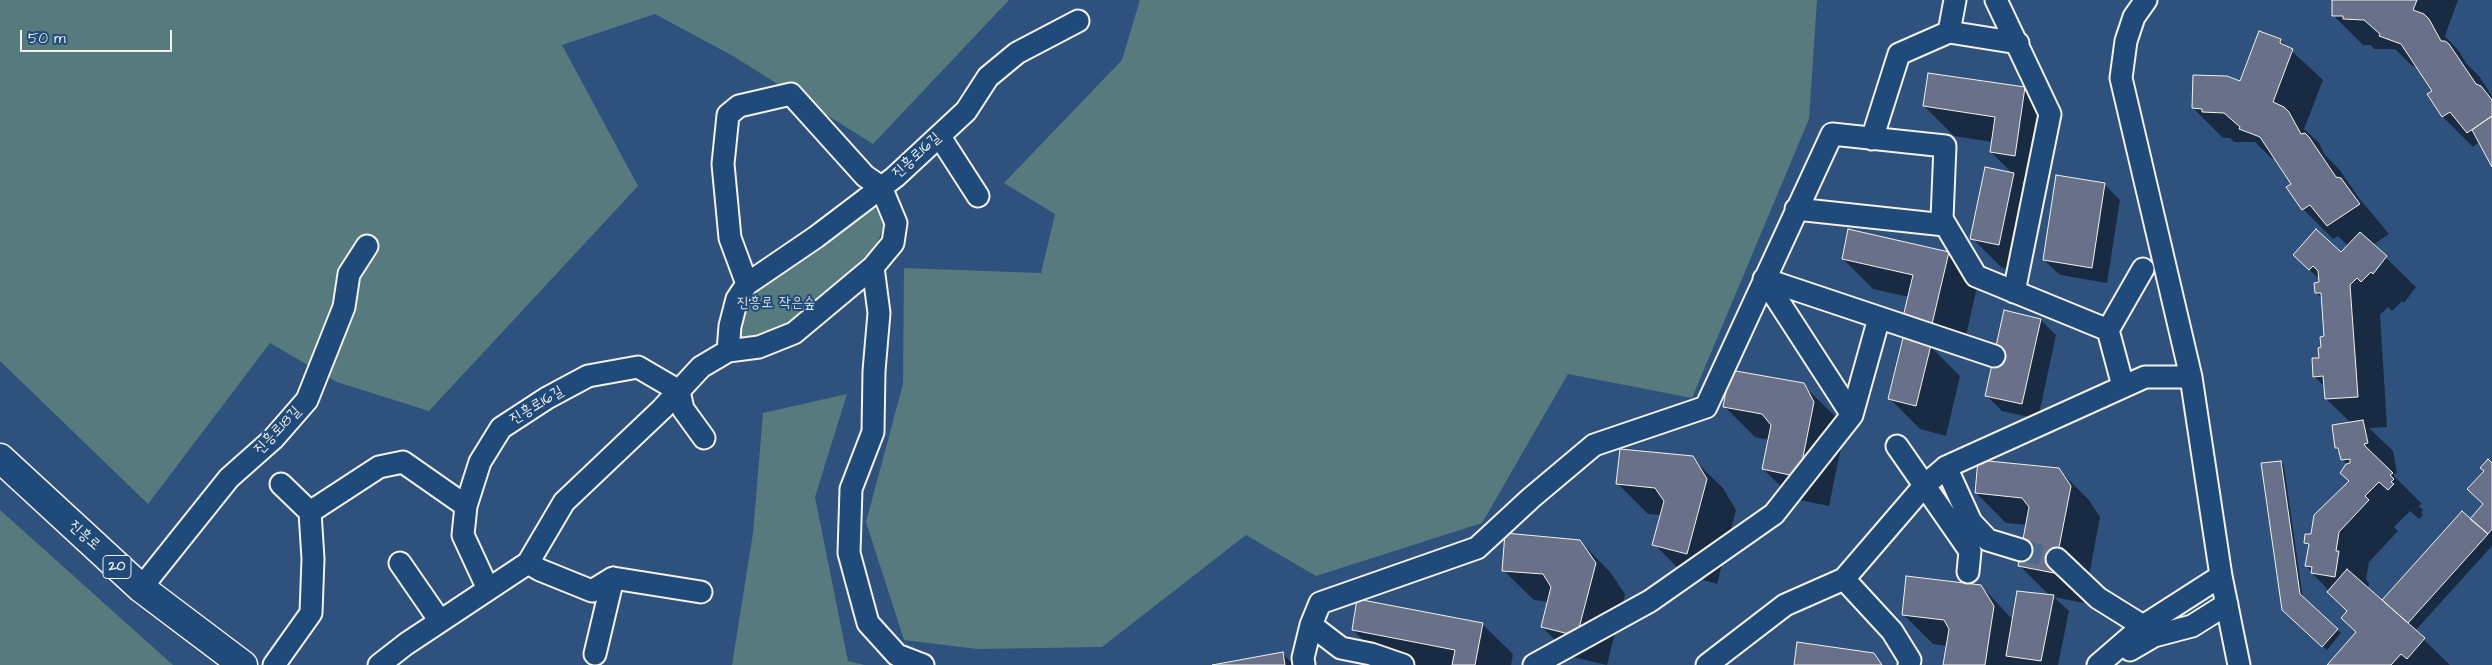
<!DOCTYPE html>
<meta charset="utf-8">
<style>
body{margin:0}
#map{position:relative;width:2492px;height:665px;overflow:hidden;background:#2e527d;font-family:"Architects Daughter",sans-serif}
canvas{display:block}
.scale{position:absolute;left:20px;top:30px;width:152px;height:22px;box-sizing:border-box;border:2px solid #f4f1e8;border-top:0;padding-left:6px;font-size:15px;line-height:18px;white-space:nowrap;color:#f4f1e8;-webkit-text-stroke:4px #1f4a7a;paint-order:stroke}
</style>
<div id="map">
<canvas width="2492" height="665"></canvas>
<div class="scale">50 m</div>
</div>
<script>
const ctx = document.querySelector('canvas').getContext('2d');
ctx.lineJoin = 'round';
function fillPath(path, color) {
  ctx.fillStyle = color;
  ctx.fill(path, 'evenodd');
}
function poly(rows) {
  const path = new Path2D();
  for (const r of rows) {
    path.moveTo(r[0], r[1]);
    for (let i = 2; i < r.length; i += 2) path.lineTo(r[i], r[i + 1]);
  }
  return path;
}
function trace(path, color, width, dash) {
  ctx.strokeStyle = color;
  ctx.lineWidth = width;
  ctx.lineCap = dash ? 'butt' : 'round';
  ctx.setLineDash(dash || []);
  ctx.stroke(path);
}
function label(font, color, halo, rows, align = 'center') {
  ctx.font = font + ' "Architects Daughter","Poor Story",sans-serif';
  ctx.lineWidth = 4;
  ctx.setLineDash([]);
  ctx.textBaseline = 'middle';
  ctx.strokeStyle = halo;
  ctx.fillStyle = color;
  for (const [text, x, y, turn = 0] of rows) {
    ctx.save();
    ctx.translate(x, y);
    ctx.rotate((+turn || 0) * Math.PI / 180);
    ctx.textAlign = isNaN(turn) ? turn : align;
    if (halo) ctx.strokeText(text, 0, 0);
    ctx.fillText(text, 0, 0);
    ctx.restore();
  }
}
fillPath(poly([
 [0,0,1009,0,873,144,733,56,655,14,562,45,638,186,429,411,337,382,270,343,148,504,0,361],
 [1140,0,1817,0,1809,119,1692,398,1568,374,1482,523,1316,576,1246,535,1102,647,977,649,904,640,866,522,903,384,904,268,1041,273,1055,214,1004,183,1122,60],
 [872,202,884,225,876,247,782,335,740,344,736,319,752,287],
 [847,394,815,497,848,661,865,665,732,665,753,533,763,413],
 [0,510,173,665,0,665]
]), '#577a7f');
fillPath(poly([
 [2333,0,2458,0,2445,36,2459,51,2466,63,2479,76,2492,96,2492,165,2486,156,2488,155,2485,150,2478,143,2473,147,2443,117,2428,95,2434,91,2418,68,2411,65,2395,49,2374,49,2371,45,2363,45,2333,15],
 [2280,40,2323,80,2304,129,2319,143,2325,155,2339,169,2359,198,2389,234,2373,245,2416,287,2404,303,2402,301,2392,311,2388,307,2380,315,2387,427,2369,428,2393,451,2397,473,2394,474,2394,476,2422,504,2419,506,2423,510,2421,513,2423,515,2419,519,2410,511,2394,527,2398,531,2369,562,2366,579,2369,583,2368,589,2389,608,2484,505,2492,465,2492,546,2415,631,2450,665,2328,665,2357,633,2342,618,2348,612,2306,566,2310,547,2305,543,2350,481,2347,465,2336,448,2351,423,2326,399,2325,387,2314,376,2325,337,2322,298,2316,293,2320,280,2295,255,2341,254,2348,246,2338,236,2333,239,2303,209,2293,184,2278,161,2271,158,2255,142,2234,142,2230,138,2223,138,2193,108,2241,83],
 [2025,89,2055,119,2045,186,2021,182,2044,205,2029,274,2002,268,1972,238,1986,169,2014,175,1991,152,1992,142,1954,136,1924,106],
 [2104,184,2120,200,2107,283,2060,275,2044,260],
 [1948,253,1978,283,1962,353,1904,317,1909,297,1873,289,1843,259],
 [2041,320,2056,335,2038,419,2002,411,1986,395],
 [1930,346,1960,376,1946,436,1920,429,1890,399],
 [1803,385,1834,415,1844,433,1829,506,1794,499,1763,469,1769,440,1755,437,1725,407],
 [1692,458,1723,488,1736,510,1717,584,1684,574,1654,544,1661,515,1648,514,1618,484],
 [2281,462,2284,466,2303,599,2341,633,2327,650,2287,614],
 [2059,470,2089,500,2100,517,2084,603,2054,597,2069,611,2058,665,1944,665,1947,646,1933,644,1903,614,1981,586,2013,620,2049,595,2020,566,2027,525,2006,523,1976,493],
 [1580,541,1610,572,1625,594,1607,665,1572,657,1542,627,1549,602,1534,600,1503,570],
 [1482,624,1513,654,1511,665,1409,665,1383,660,1353,630],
 [1283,654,1294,665,1219,665]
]), '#0007');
const building = poly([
 [2332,0,2417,0,2413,10,2424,14,2429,19,2441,41,2445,41,2449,44,2476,84,2481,86,2492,100,2492,116,2467,133,2450,112,2442,117,2427,94,2432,91,2401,44,2379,36,2380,34,2364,20,2343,19,2343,16,2332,16,2332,0],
 [2259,31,2281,39,2280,43,2293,49,2273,102,2284,107,2289,112,2301,134,2305,133,2309,137,2336,177,2341,178,2360,204,2327,226,2310,205,2302,210,2286,187,2291,184,2260,137,2239,129,2240,127,2224,113,2202,112,2202,109,2192,108,2193,75,2227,76,2240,81,2259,31],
 [1928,73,2025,87,2015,156,1990,152,1995,117,1923,106,1928,73],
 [2492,116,2492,167,2472,130,2492,116],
 [1985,167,2014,173,1999,245,1970,239,1985,167],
 [2056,175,2105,183,2092,268,2043,260,2056,175],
 [1848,229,1949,252,1932,324,1903,317,1913,275,1842,259,1848,229],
 [2316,229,2341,252,2360,232,2387,256,2373,274,2371,272,2361,282,2357,278,2350,285,2358,397,2325,399,2323,376,2313,377,2312,358,2319,358,2318,348,2321,347,2320,337,2324,336,2321,293,2315,293,2314,283,2319,282,2318,271,2313,266,2309,270,2293,255,2316,229],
 [2004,310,2041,319,2022,404,1985,396,2004,310],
 [1903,338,1931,345,1916,406,1888,399,1903,338],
 [1730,370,1804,383,1814,402,1799,477,1762,469,1771,425,1762,414,1723,407,1730,370],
 [2363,420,2368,443,2364,444,2365,446,2393,473,2390,475,2394,479,2391,482,2394,484,2388,490,2379,482,2365,496,2369,500,2339,532,2336,551,2339,551,2335,577,2311,573,2312,567,2305,566,2309,544,2304,543,2305,534,2311,534,2314,515,2349,481,2340,473,2346,464,2350,463,2350,459,2341,460,2338,448,2335,448,2332,425,2363,420],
 [1620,449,1693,456,1707,479,1687,554,1652,545,1664,501,1655,488,1616,484,1620,449],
 [2488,459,2492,463,2492,529,2488,534,2470,519,2483,504,2467,489,2484,471,2480,468,2488,459],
 [1978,460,2059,468,2071,486,2054,573,2018,566,2029,507,2022,498,1975,493,1978,460],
 [2281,461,2300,594,2338,629,2322,647,2282,610,2261,463,2281,461],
 [2462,511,2488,534,2408,623,2382,600,2462,511],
 [1505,533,1580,540,1596,563,1577,636,1541,627,1551,587,1543,574,1502,571,1505,533],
 [2347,569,2425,638,2407,659,2401,654,2391,665,2327,665,2356,632,2341,618,2347,611,2327,592,2347,569],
 [1906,576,1981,585,1994,606,1985,665,1943,665,1949,629,1944,620,1902,615,1906,576],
 [2017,591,2054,595,2041,661,2006,656,2017,591],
 [1357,599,1483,623,1475,665,1452,665,1455,650,1352,630,1357,599],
 [1797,642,1874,653,1882,665,1794,665,1797,642],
 [1283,652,1285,665,1212,665,1283,652]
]);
fillPath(building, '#69718a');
trace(building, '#f4f1e8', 1);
trace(poly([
 [2021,550,2057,559]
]), '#4c6a8d', 21, [21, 11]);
const minor = poly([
 [1996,0,2050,114,2014,292],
 [2146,0,2134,17,2126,41,2121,78,2191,377,2221,576,2239,665],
 [1949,32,1955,0],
 [940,137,978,196],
 [1872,139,1899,54,1949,32,2018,43],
 [1796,209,1945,225],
 [873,267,879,313,874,371,873,432,851,489,849,553,868,623,897,655,923,665],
 [1764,279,1994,356],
 [1764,279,1852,415],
 [747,284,816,237,895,177,966,111,988,77,1017,53,1078,21],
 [2123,386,2108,330,2143,269],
 [1897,446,1970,551,1968,572],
 [1946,467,1971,522,1988,540,2021,550],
 [281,484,310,512,379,467,403,462,466,506],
 [2057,559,2098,598,2143,626],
 [400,563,440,621],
 [528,563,540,570,592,591,613,578,701,592],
 [1844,579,1892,631,1910,660,1909,665],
 [141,588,229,478,273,439,307,400,344,307,349,274,367,246],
 [488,589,463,535,466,506,480,462,501,428,547,398,588,376,638,367,679,391,683,409,704,438],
 [1311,625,1341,648,1371,654,1403,665],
 [2130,650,2154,636,2192,626,2227,604],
 [595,654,613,578],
 [274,665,311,613,313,559,310,512],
 [379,665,406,644,528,563,564,502,662,409,701,367,728,351,759,347,794,333,873,267,893,243,896,223,881,187,865,176,791,94,739,106,728,115,723,164,730,238,747,284,737,299,730,326,728,351],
 [1304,665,1303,658,1311,625,1320,603,1477,548,1531,498,1594,445,1706,407,1832,134,1945,146,1942,219,1976,276,2108,330],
 [1534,665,1650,601,1774,514,1852,415,1879,318],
 [1707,665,1785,605,1844,579,1924,486,1946,467,2145,377,2191,377],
 [2098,665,2143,626,2221,576]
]);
const major = poly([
 [0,458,141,588,243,665]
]);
trace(minor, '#f4f1e8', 25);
trace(major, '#f4f1e8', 31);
trace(minor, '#1f4a7a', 21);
trace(major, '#1f4a7a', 28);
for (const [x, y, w] of [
 [117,567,28]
]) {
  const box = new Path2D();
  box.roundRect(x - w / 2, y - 11.5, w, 23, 4);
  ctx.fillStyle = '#1f4a7a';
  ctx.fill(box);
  trace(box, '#f4f1e8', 1);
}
label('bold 14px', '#f4f1e8', null, [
 ["20",117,567]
]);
label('15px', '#f4f1e8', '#1f4a7a', [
 ["진흥로16길",917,156,-42],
 ["진흥로16길",537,406,-31],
 ["진흥로18길",278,431,-46],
 ["진흥로",84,536,42]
]);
label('15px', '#dcdfd8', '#1f4a7a', [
 ["진흥로 작은숲",776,304]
]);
</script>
